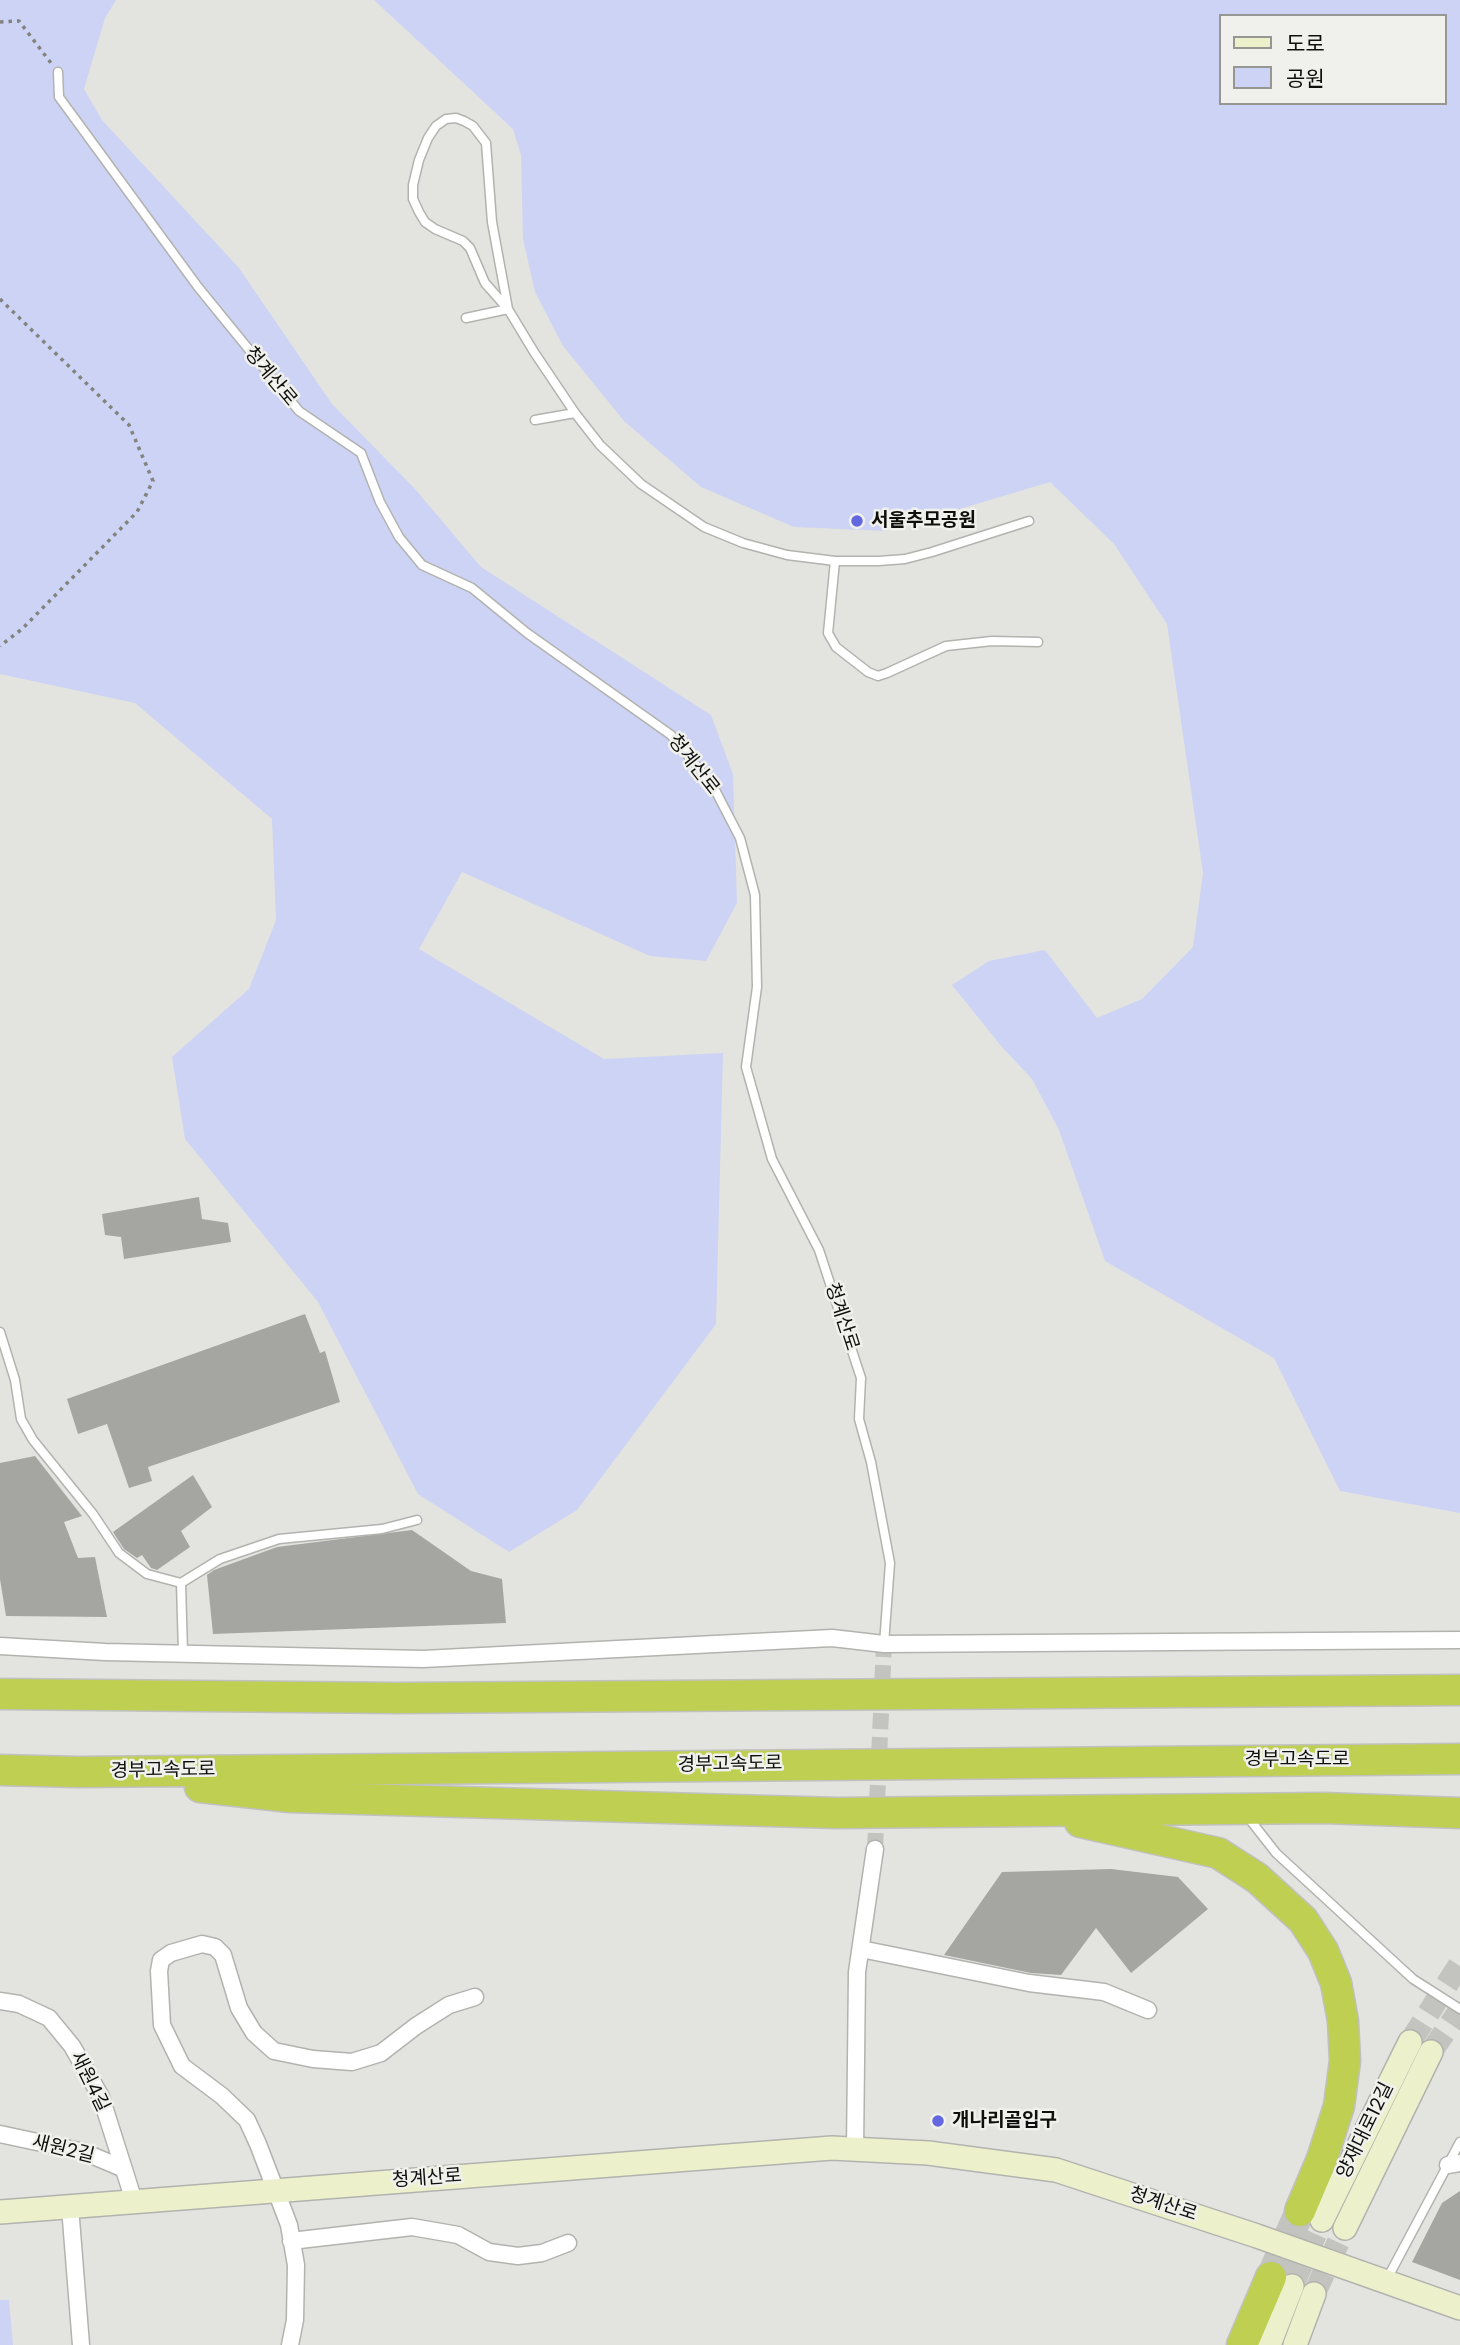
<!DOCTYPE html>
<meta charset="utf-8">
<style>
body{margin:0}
#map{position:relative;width:1460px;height:2345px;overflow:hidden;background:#e3e4df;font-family:Poppins,"Noto Sans KR",sans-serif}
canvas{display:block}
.legend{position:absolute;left:1219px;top:14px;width:228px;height:91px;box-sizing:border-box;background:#f0f1ec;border:2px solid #969793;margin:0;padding:9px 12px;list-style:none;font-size:21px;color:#0f0f0d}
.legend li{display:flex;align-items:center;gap:14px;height:35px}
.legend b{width:35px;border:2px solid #969793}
</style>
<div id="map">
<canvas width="1460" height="2345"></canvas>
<ul class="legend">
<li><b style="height:9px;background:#ecf1cb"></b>도로</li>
<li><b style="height:19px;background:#cdd3f4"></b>공원</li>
</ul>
</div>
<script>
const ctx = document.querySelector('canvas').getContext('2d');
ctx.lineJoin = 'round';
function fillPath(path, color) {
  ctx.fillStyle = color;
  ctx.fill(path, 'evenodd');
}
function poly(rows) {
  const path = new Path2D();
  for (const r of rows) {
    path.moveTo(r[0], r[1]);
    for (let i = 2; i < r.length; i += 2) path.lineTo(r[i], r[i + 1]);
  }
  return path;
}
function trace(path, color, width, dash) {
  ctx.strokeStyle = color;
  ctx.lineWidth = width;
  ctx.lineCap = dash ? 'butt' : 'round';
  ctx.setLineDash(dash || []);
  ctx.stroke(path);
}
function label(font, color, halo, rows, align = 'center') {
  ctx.font = font + ' Poppins,"Noto Sans KR",sans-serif';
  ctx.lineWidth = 5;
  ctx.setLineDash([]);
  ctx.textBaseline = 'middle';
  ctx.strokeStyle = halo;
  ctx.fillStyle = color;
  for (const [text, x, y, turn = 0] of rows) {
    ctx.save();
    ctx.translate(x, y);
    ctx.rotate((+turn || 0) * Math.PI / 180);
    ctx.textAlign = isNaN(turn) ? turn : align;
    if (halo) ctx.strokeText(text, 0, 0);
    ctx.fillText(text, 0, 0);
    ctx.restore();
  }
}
fillPath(poly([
 [0,0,116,0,105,18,84,89,102,120,239,268,332,404,415,489,481,567,711,715,733,774,737,903,706,961,650,956,462,872,419,949,604,1059,723,1053,716,1324,577,1510,509,1552,418,1494,318,1302,185,1139,172,1057,249,989,276,920,272,819,135,703,0,674],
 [374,0,1460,0,1460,1513,1340,1491,1274,1358,1105,1261,1059,1130,1032,1079,1002,1047,952,985,989,961,1045,950,1097,1018,1142,999,1193,947,1203,873,1167,624,1114,544,1050,482,886,531,794,527,701,487,624,421,563,346,535,292,523,239,521,155,513,129],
 [1220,16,1444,16,1444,103,1220,103],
 [0,2300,9,2300,13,2345,0,2345]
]), '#cdd3f4');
fillPath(poly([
 [199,1197,202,1219,228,1223,231,1242,124,1259,121,1237,105,1235,102,1214],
 [305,1314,320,1353,325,1351,340,1402,148,1467,152,1481,129,1488,107,1424,78,1434,67,1399],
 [35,1456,82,1516,64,1522,78,1558,95,1557,107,1617,6,1616,0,1579,0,1463],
 [193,1475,212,1507,181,1531,190,1547,157,1570,151,1568,142,1555,137,1558,124,1549,113,1532],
 [412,1530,471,1571,502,1579,506,1623,213,1634,207,1575,214,1570,277,1547],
 [1111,1869,1178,1877,1208,1909,1131,1973,1096,1928,1061,1975,1031,1973,944,1955,1002,1872],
 [1460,2191,1460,2280,1412,2262,1442,2203]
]), '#a5a6a2');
trace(poly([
 [875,1849,884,1644]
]), '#c3c4c0', 16, [16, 8]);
trace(poly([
 [1410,2042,1460,1964],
 [1431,2052,1460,2010],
 [1292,2286,1322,2220],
 [1314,2294,1345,2228]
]), '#c3c4c0', 23, [23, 11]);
trace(poly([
 [1271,2277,1300,2211]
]), '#c3c4c0', 30, [30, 15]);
const lane = poly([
 [58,72,59,97,198,287,299,411,361,453,380,502,399,537,422,565,472,588,527,633,671,735,713,786,740,838,755,895,757,987,746,1067,772,1159,819,1250,861,1378,859,1419,871,1462,890,1563,884,1644],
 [508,309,492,222,486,143,473,126,464,121,456,118,446,119,436,126,428,138,419,160,413,185,413,199,419,212,425,222,435,229,463,241,470,248,485,283,508,309,534,352,575,413,600,445,641,484,704,527,743,543,787,555,835,561,879,561,905,559,932,552,1029,521],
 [466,318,508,309],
 [535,420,575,413],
 [835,561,828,633,836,647,868,672,878,676,887,673,946,646,992,641,1038,642],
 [0,1332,15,1380,21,1419,33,1440,93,1514,119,1553,147,1574,181,1583,183,1653],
 [181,1583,220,1559,279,1539,382,1529,417,1520],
 [1247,1816,1276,1853,1413,1979,1460,2009],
 [1387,2279,1460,2142]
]);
const street = poly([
 [0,1646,105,1652,423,1659,832,1638,884,1644,1460,1640],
 [861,1949,1029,1983,1104,1992,1148,2010],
 [0,2001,19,2004,49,2018,72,2046,101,2097,134,2201],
 [0,2134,84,2152,124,2169],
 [855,2149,857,1972,875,1849],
 [1448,2165,1460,2163],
 [70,2207,81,2345],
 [291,2241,412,2227,458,2235,489,2252,518,2256,542,2253,568,2243],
 [290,2345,295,2320,296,2265,289,2225,258,2144,247,2120,222,2096,182,2066,162,2025,159,1971,161,1960,171,1953,202,1944,215,1947,223,1955,239,2008,254,2033,274,2051,313,2059,352,2062,381,2053,416,2026,449,2005,475,1997]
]);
const secondary = poly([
 [0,2212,832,2148,928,2153,1056,2170,1257,2236,1460,2308],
 [1322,2220,1410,2042],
 [1345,2228,1431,2052],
 [1269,2345,1292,2286],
 [1295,2345,1314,2294]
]);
const highway = poly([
 [0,1694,398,1698,1460,1690],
 [0,1770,78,1772,1460,1759],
 [200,1787,290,1797,837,1813,1324,1808,1460,1813],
 [1080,1822,1218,1853,1257,1878,1303,1920,1323,1951,1336,1983,1343,2021,1345,2061,1339,2106,1322,2159,1300,2211],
 [1242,2345,1271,2277]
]);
trace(lane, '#b2b3af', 11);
trace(street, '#b2b3af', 19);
trace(secondary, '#b2b3af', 26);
trace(highway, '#c1c1c0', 33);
trace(poly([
 [0,22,19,21,51,63],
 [0,299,129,425,153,481,137,512,22,629,0,646]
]), '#82827e', 3.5, [3.5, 5]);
trace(lane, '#fff', 8);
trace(street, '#fff', 16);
trace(secondary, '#ecf1cb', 23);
trace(highway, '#becf52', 30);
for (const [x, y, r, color] of [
 [857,521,7,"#6368e1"],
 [938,2121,7,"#6368e1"]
]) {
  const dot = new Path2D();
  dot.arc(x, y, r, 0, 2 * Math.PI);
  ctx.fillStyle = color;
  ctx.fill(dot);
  trace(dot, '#f0f1ec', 2.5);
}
label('19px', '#0f0f0d', '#f0f1ec', [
 ["청계산로",270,377,50],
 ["청계산로",693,765,52],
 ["청계산로",841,1317,72],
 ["경부고속도로",1297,1760],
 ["경부고속도로",730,1765,-1],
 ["경부고속도로",163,1771,-1],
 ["새원4길",89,2082,64],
 ["양재대로12길",1366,2131,-64],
 ["새원2길",63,2150,14],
 ["청계산로",427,2179,-4],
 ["청계산로",1163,2205,18]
]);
label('bold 19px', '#0f0f0d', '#f0f1ec', [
 ["서울추모공원",871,521],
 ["개나리골입구",952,2121]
], 'left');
</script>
